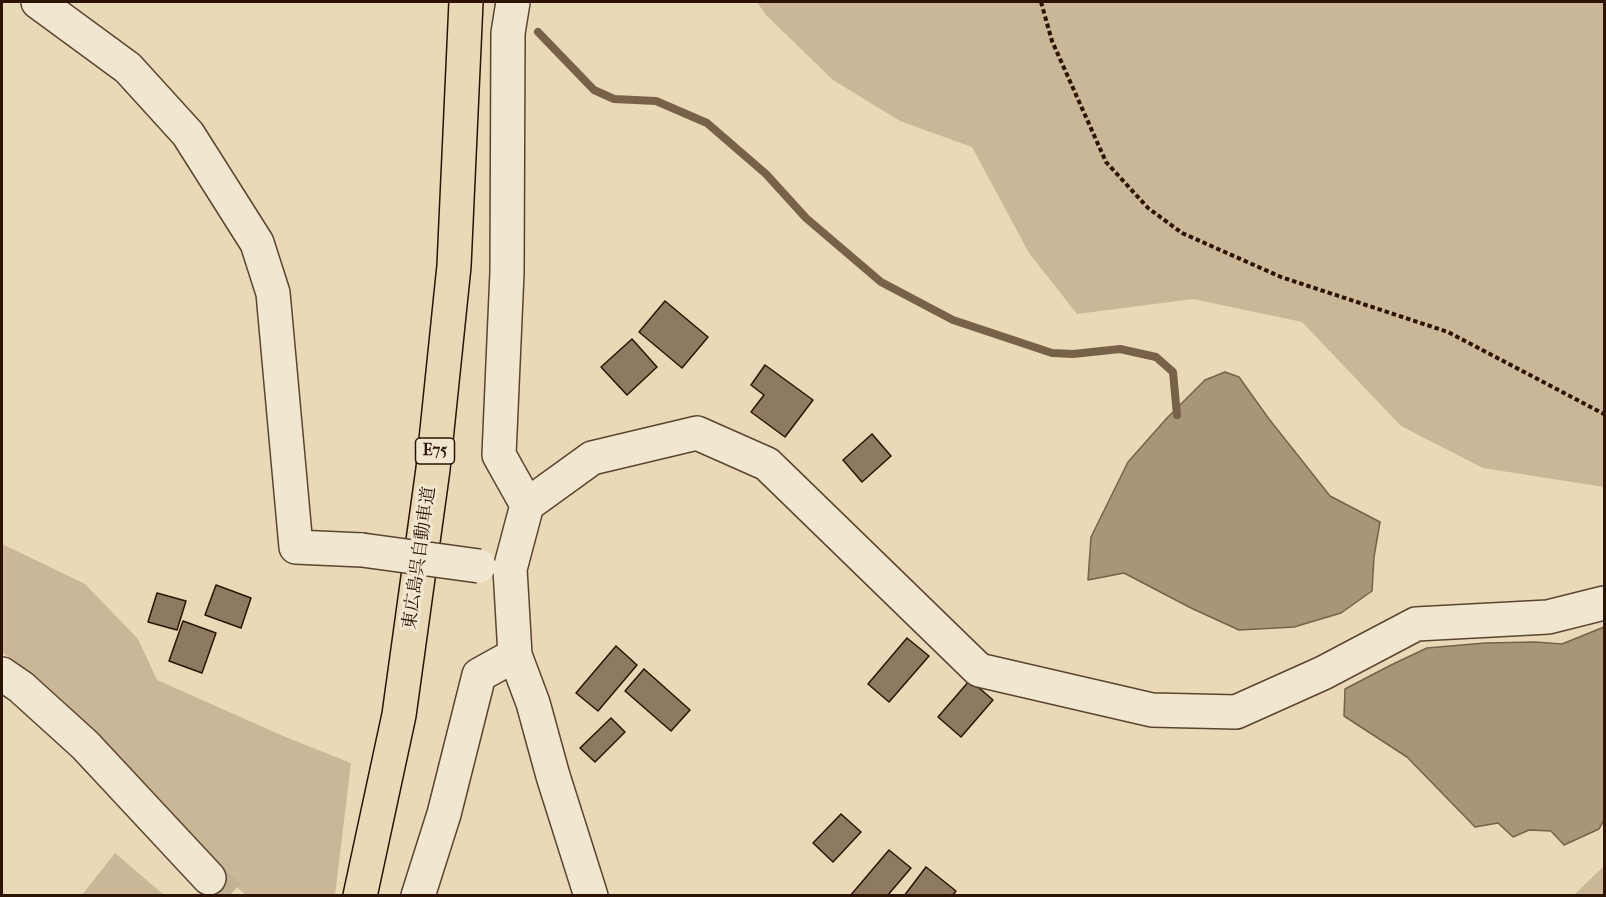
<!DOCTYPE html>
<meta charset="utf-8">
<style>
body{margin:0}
#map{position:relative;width:1606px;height:897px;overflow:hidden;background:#e9d9b7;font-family:"IM FELL French Canon",serif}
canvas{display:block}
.frame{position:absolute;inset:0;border:3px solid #2c1302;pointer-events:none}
</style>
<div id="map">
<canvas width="1606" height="897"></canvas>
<div class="frame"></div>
</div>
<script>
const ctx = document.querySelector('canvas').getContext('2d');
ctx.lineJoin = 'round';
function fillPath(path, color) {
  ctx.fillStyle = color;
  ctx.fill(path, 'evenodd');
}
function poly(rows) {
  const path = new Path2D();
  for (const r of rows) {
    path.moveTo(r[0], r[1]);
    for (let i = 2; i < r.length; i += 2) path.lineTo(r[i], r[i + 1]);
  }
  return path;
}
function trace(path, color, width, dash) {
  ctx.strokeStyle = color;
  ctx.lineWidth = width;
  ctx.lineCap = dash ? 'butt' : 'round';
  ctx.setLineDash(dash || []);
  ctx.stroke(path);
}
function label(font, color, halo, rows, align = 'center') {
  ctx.font = font + ' "IM FELL French Canon","Noto Serif JP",serif';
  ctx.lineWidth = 6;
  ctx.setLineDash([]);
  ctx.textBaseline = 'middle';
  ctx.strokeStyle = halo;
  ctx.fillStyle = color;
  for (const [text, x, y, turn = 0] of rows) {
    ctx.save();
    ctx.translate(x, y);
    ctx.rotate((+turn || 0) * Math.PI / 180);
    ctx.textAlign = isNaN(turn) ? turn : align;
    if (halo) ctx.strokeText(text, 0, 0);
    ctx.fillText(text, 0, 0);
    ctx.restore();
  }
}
fillPath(poly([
 [757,2,1604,2,1604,487,1483,468,1401,426,1302,322,1193,299,1077,314,1029,253,972,147,900,121,833,80,766,15],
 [2,544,85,584,138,639,157,680,283,736,351,763,335,895,246,895,203,857,58,697,2,652],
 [115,853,164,895,82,895],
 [1604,866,1604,895,1574,895]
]), '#c9b798');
const water = poly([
 [1225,372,1239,377,1269,419,1330,496,1380,522,1374,557,1372,591,1341,613,1294,627,1239,630,1191,608,1124,573,1088,580,1091,537,1128,462,1167,418,1205,380,1225,372],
 [1604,627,1604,820,1599,829,1564,845,1551,831,1529,830,1513,837,1498,823,1475,827,1407,757,1344,716,1345,689,1391,665,1427,648,1485,643,1535,642,1562,644,1604,627]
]);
fillPath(water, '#a99679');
trace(water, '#776249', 1.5);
trace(poly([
 [538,32,594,90,614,99,656,101,707,123,766,174,806,218,881,282,953,320,1052,353,1073,354,1120,349,1156,357,1173,372,1177,415]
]), '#776249', 8);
const building = poly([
 [665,301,708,337,682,368,639,332,665,301],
 [632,339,657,367,627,395,601,367,632,339],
 [765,365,813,400,785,437,751,412,764,395,751,385,765,365],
 [872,434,891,456,862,482,843,460,872,434],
 [216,585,251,598,241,628,205,615,216,585],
 [157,593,186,601,177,630,148,622,157,593],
 [183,621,216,633,202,673,169,661,183,621],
 [907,638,929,656,889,702,868,684,907,638],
 [616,646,637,665,598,711,576,693,616,646],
 [644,669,690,710,671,731,625,691,644,669],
 [970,680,993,700,961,737,938,717,970,680],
 [611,718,625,732,595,762,580,748,611,718],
 [841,814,861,832,833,862,813,843,841,814],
 [889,850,911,868,887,896,850,896,889,850],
 [926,867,956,891,952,896,904,896,926,867]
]);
fillPath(building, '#8e7a60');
trace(building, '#2c1302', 1.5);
trace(poly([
 [209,878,229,896]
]), '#c3b193', 33, [33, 16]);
const minor = poly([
 [38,2,128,68,188,134,257,243,273,293,296,547,362,550],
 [513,2,508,33,507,272,499,455,527,505],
 [2,674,21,687,85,745,209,878],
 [418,896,444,814,479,675,515,655],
 [591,896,553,776,533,703,515,655,510,569,527,505,592,458,697,433,767,464,979,670,1152,710,1236,712,1323,673,1416,624,1548,617,1604,603]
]);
const highway = poly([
 [360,896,399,715,433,469,454,266,466,2]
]);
trace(minor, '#5b442f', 36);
trace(highway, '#2c1302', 36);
trace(poly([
 [1041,2,1052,41,1106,162,1148,208,1182,233,1281,277,1448,332,1604,414]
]), '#2c1302', 4, [4.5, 3]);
trace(minor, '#f1e6d0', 33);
trace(highway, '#e9d9b7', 33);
const minorBridge = poly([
 [362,550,479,566]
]);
trace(minorBridge, '#5b442f', 36, []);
trace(minorBridge, '#f1e6d0', 33);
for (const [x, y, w] of [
 [435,451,39]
]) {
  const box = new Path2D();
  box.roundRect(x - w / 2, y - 13, w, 26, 4.5);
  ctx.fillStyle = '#f1e6d0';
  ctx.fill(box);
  trace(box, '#2c1302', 1.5);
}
label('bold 16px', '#2c1302', null, [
 ["E75",435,451]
]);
label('18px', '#2c1302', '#f1e6d0', [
 ["東広島呉自動車道",420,558,-82]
]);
</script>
